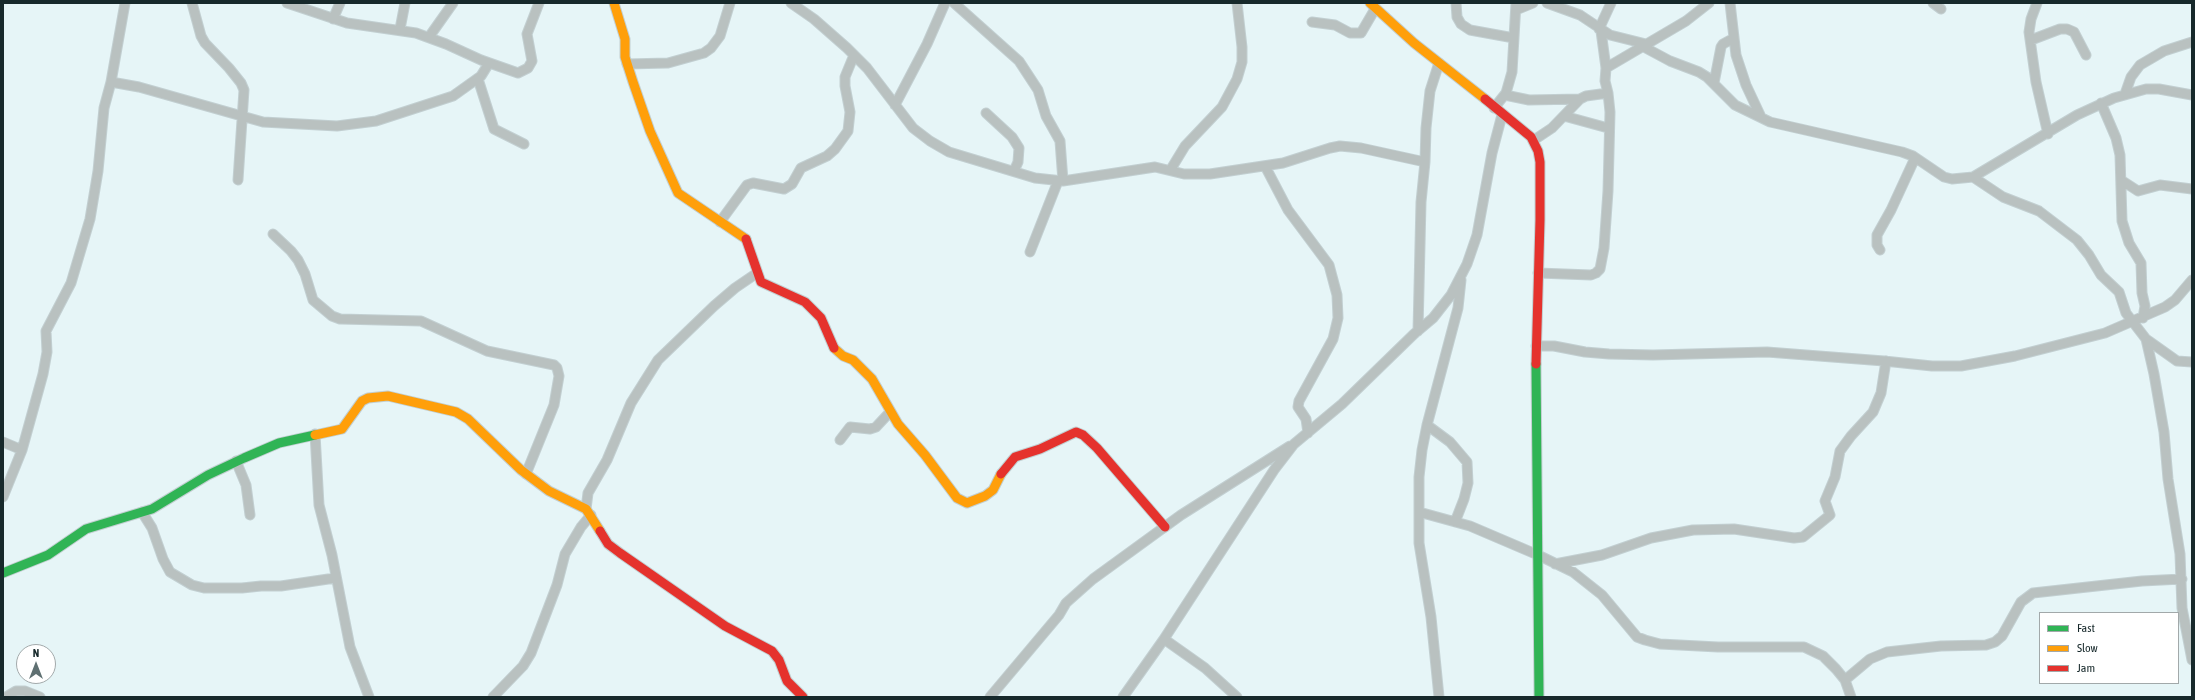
<!DOCTYPE html>
<style>
body{margin:0}
#map{position:relative;width:2195px;height:700px;overflow:hidden;background:#e6f5f7;font-family:"Asap Condensed",sans-serif}
canvas{display:block}
.frame{position:absolute;inset:0;border:4px solid #17292b;pointer-events:none}
.legend{position:absolute;left:2039px;top:612px;width:140px;height:72px;box-sizing:border-box;background:#fff;border:1px solid #a2a9aa;margin:0;padding:5px 7px;list-style:none;font-size:12px;color:#17292b}
.legend li{display:flex;align-items:center;gap:8px;height:20px}
.legend b{width:20px;border:1px solid #a2a9aa}
.north{position:absolute;left:16px;top:644px;width:40px;height:40px;box-sizing:border-box;background:#fff;border:1px solid #a2a9aa;border-radius:50%;rotate:0deg;font-size:11px;font-weight:700;line-height:16px;text-align:center;color:#17292b}
.north::after{content:'';display:block;margin:auto;width:14px;height:18px;background:#5f7072;clip-path:polygon(50% 0,100% 100%,50% 72%,0 100%)}
</style>
<div id="map">
<canvas width="2195" height="700"></canvas>
<div class="frame"></div>
<ul class="legend">
<li><b style="height:5px;background:#30b455"></b>Fast</li>
<li><b style="height:5px;background:#ff9f0a"></b>Slow</li>
<li><b style="height:5px;background:#e5322d"></b>Jam</li>
</ul>
<div class="north">N</div>
</div>
<script>
const ctx = document.querySelector('canvas').getContext('2d');
ctx.lineJoin = 'round';
function poly(rows) {
  const path = new Path2D();
  for (const r of rows) {
    path.moveTo(r[0], r[1]);
    for (let i = 2; i < r.length; i += 2) path.lineTo(r[i], r[i + 1]);
  }
  return path;
}
function trace(path, color, width, dash) {
  ctx.strokeStyle = color;
  ctx.lineWidth = width;
  ctx.lineCap = dash ? 'butt' : 'round';
  ctx.setLineDash(dash || []);
  ctx.stroke(path);
}
const street = poly([
 [192,3,201,36,205,43,229,68,241,83,244,90,238,180],
 [287,3,347,23,416,33,446,44,481,60,518,73,528,68,532,61,527,34,539,3],
 [791,3,814,19,847,48,867,68,913,128,930,141,949,152,1035,178,1063,181,1155,167,1184,174,1210,174,1283,163,1330,148,1340,146,1361,148,1425,162],
 [954,3,1019,61,1038,90,1046,116,1060,141,1063,181],
 [1456,3,1457,17,1461,24,1470,30,1514,38],
 [1547,3,1580,15,1610,35,1646,44],
 [1730,3,1736,55,1746,85,1761,117],
 [1933,3,1941,9],
 [2037,3,2031,19,2029,32,2036,82,2048,134],
 [1516,10,1533,3],
 [333,19,340,3],
 [1312,22,1335,25,1350,33,1361,33,1375,9],
 [400,29,405,3],
 [1599,29,1611,3],
 [1601,31,1606,68],
 [429,37,453,3],
 [2031,40,2060,29,2067,29,2074,32,2086,55],
 [1642,46,1670,61,1699,72,1707,77,1735,105,1770,122,1902,152,1913,156,1944,177,1952,179,1973,177,2077,115,2114,98,2146,89,2159,89,2192,95],
 [627,64,668,63,704,53,711,48,720,36,730,3],
 [478,79,494,129,524,144],
 [111,82,139,87,263,122,337,126,376,121,453,96,481,76,489,63],
 [1714,83,1721,47,1723,44,1734,38],
 [2125,94,2131,77,2140,65,2164,51,2192,42],
 [1505,95,1529,100,1580,99],
 [2101,103,2116,138,2120,155,2122,221,2129,243,2141,263,2142,293,2145,306,2143,318],
 [895,105,927,44,945,3],
 [1494,108,1506,93,1512,72,1516,3],
 [986,113,1012,137,1019,148,1018,162,1014,171],
 [1564,116,1608,128],
 [1534,140,1552,128,1580,99,1586,96,1608,93,1605,81,1606,68,1686,21,1709,3],
 [1265,166,1288,210,1329,265,1337,295,1338,318,1333,339,1299,401,1298,407,1306,419,1308,433],
 [1171,169,1185,146,1222,107,1237,79,1242,62,1242,47,1237,3],
 [1973,177,2003,197,2039,211,2077,240,2089,255,2101,275,2119,292,2126,313,2146,339,2154,374,2164,432,2168,479,2180,554,2182,608,2192,660],
 [2121,180,2138,191,2160,185,2192,189],
 [720,222,747,185,753,183,784,189,792,184,801,168,827,156,835,149,848,131,850,112,845,86,845,77,854,55],
 [273,234,291,251,298,260,305,274,313,300,332,316,340,319,421,321,487,351,554,365,557,368,559,376,554,405,526,474],
 [1880,250,1877,245,1877,235,1891,210,1915,158],
 [1030,252,1058,181],
 [1538,273,1591,275,1596,273,1600,269,1604,248,1608,191,1610,112,1608,93],
 [1418,331,1421,202,1425,162,1426,128,1430,91,1439,63],
 [2146,339,2177,361,2192,362],
 [1536,346,1554,346,1585,352,1609,354,1653,355,1767,352,1884,361,1932,366,1961,366,2015,356,2105,333,2165,307,2175,300,2192,280],
 [1427,425,1450,442,1467,462,1468,483,1464,499,1455,522],
 [315,434,319,505,332,555,350,647,369,697],
 [840,440,850,427,870,429,876,427,890,412],
 [3,442,22,450],
 [236,461,246,485,250,515],
 [3,497,22,450,43,374,47,352,46,331,71,283,90,219,98,171,104,108,111,82,125,3],
 [586,509,588,493,607,460,631,403,658,360,714,306,735,288,757,273],
 [142,512,152,528,163,559,170,572,192,585,204,588,242,588,261,586,281,586,335,578],
 [1419,512,1470,526,1538,555,1573,572,1602,595,1637,637,1645,640,1660,644,1718,647,1804,647,1823,656,1836,669,1845,680,1851,697],
 [1555,564,1602,555,1651,538,1693,530,1734,529,1794,538,1803,537,1830,515,1825,501,1835,477,1840,451,1851,436,1873,412,1881,393,1886,361],
 [1164,639,1205,668,1237,697],
 [1845,680,1870,659,1887,652,1941,646,1986,645,1995,642,2002,636,2021,602,2033,593,2142,581,2182,579],
 [6,697,16,691,25,691,40,697],
 [493,697,523,666,531,653,557,585,565,554,581,527,591,515],
 [990,697,1059,615,1066,603,1093,579,1181,515,1290,446],
 [1123,697,1164,639,1274,470,1294,444,1342,404,1414,334,1433,318,1451,295,1467,264,1477,235,1492,153,1502,115],
 [1439,697,1431,617,1419,543,1419,477,1422,450,1427,425,1458,308,1461,280]
]);
const fast = poly([
 [1536,364,1539,697],
 [3,573,48,555,86,529,152,509,208,475,244,458,279,443,315,435]
]);
const slow = poly([
 [614,3,625,39,625,57,633,82,650,131,678,193,746,239],
 [1370,3,1414,43,1485,99],
 [834,348,843,356,853,360,872,379,898,424,925,455,957,498,967,503,985,496,993,490,1001,474],
 [315,435,342,429,362,401,368,398,388,396,456,412,468,419,521,470,549,491,586,509,600,531]
]);
const jam = poly([
 [1485,99,1531,137,1538,151,1540,162,1540,220,1536,364],
 [746,239,761,282,805,302,821,318,834,348],
 [1001,474,1015,457,1040,449,1076,432,1083,435,1097,448,1165,527],
 [600,531,608,544,620,553,725,626,772,651,779,660,787,681,803,697]
]);
trace(street, '#c2cfd1', 11);
trace(fast, '#c2cfd1', 11);
trace(slow, '#c2cfd1', 11);
trace(jam, '#c2cfd1', 11);
trace(street, '#b9c1c0', 9);
trace(fast, '#30b455', 9);
trace(slow, '#ff9f0a', 9);
trace(jam, '#e5322d', 9);
</script>
